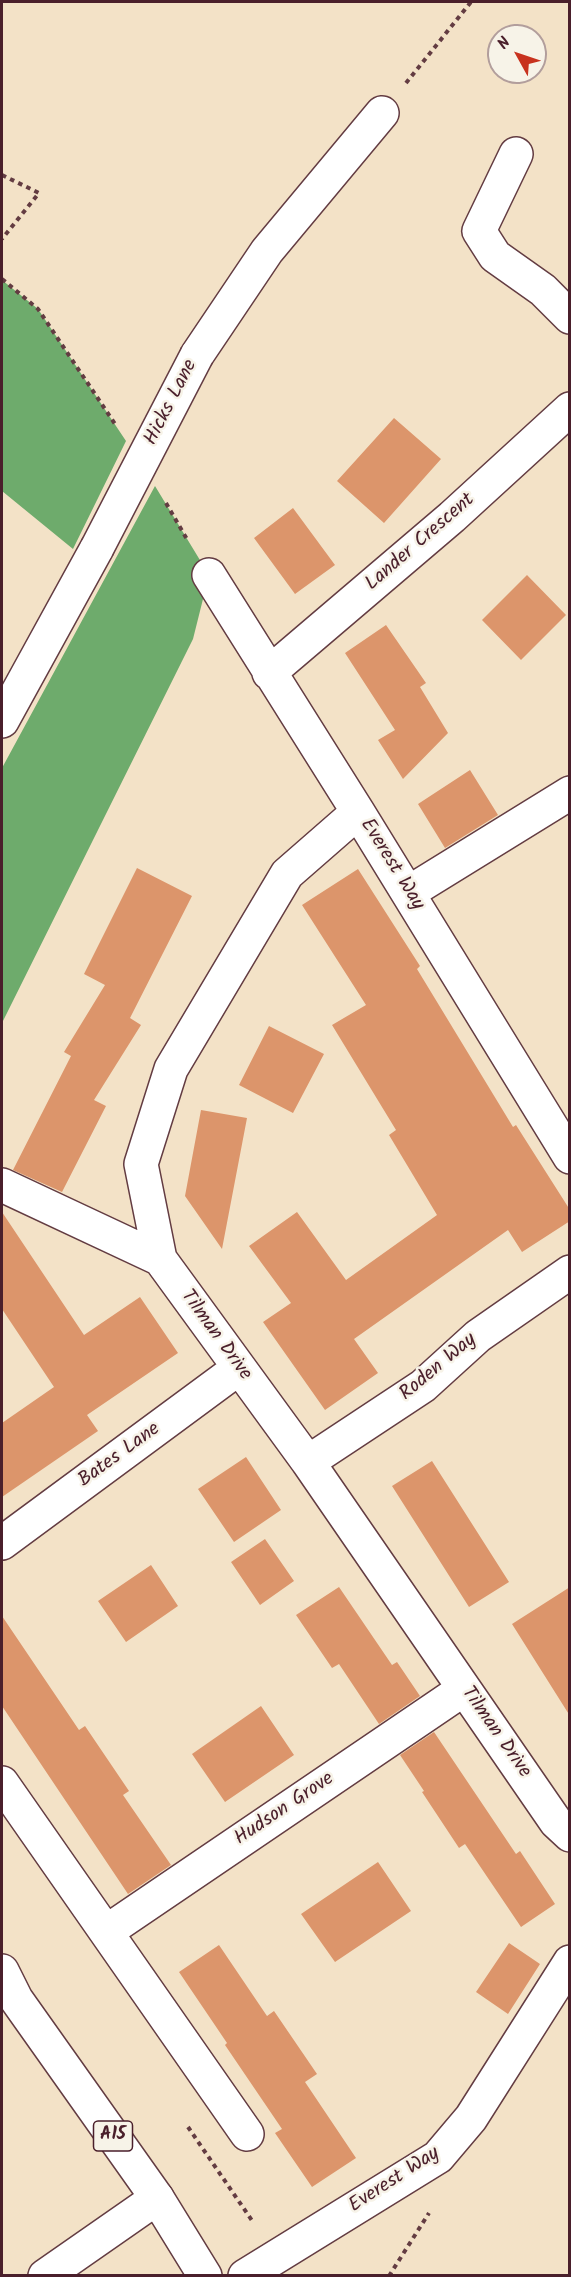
<!DOCTYPE html>
<style>
body{margin:0}
#map{position:relative;width:571px;height:2277px;overflow:hidden;background:#f3e2c7;font-family:Kalam,sans-serif}
canvas{display:block}
.frame{position:absolute;inset:0;border:3px solid #4a1f2b;pointer-events:none}
.north{position:absolute;left:487px;top:24px;width:60px;height:60px;box-sizing:border-box;background:#f7f3e8;border:2px solid #b29e9c;border-radius:50%;rotate:310deg;font-size:16px;font-weight:700;line-height:24px;text-align:center;color:#4a1f2b}
.north::after{content:'';display:block;margin:auto;width:21px;height:27px;background:#c8321e;clip-path:polygon(50% 0,100% 100%,50% 72%,0 100%)}
</style>
<div id="map">
<canvas width="571" height="2277"></canvas>
<div class="frame"></div>
<div class="north">N</div>
</div>
<script>
const ctx = document.querySelector('canvas').getContext('2d');
ctx.lineJoin = 'round';
function fillPath(path, color) {
  ctx.fillStyle = color;
  ctx.fill(path, 'evenodd');
}
function poly(rows) {
  const path = new Path2D();
  for (const r of rows) {
    path.moveTo(r[0], r[1]);
    for (let i = 2; i < r.length; i += 2) path.lineTo(r[i], r[i + 1]);
  }
  return path;
}
function trace(path, color, width, dash) {
  ctx.strokeStyle = color;
  ctx.lineWidth = width;
  ctx.lineCap = dash ? 'butt' : 'round';
  ctx.setLineDash(dash || []);
  ctx.stroke(path);
}
function label(font, color, halo, rows, align = 'center') {
  ctx.font = font + ' Kalam,sans-serif';
  ctx.lineWidth = 5;
  ctx.setLineDash([]);
  ctx.textBaseline = 'middle';
  ctx.strokeStyle = halo;
  ctx.fillStyle = color;
  for (const [text, x, y, turn = 0] of rows) {
    ctx.save();
    ctx.translate(x, y);
    ctx.rotate((+turn || 0) * Math.PI / 180);
    ctx.textAlign = isNaN(turn) ? turn : align;
    if (halo) ctx.strokeText(text, 0, 0);
    ctx.fillText(text, 0, 0);
    ctx.restore();
  }
}
fillPath(poly([
 [2,280,38,309,126,441,73,549,2,491],
 [155,486,209,575,193,639,2,1023,2,768]
]), '#6eab6c');
fillPath(poly([
 [394,418,441,459,384,523,337,481],
 [293,508,335,565,295,594,254,538],
 [527,575,566,615,521,660,482,620],
 [386,625,426,683,420,687,448,733,403,779,378,740,395,730,345,653],
 [470,770,498,815,445,848,418,804],
 [137,868,192,896,130,1018,141,1025,94,1100,106,1106,62,1192,13,1170,71,1056,64,1052,105,985,84,974],
 [358,869,420,966,417,969,513,1127,516,1125,570,1210,570,1221,522,1252,508,1230,354,1339,378,1373,325,1410,263,1322,291,1303,249,1246,297,1212,346,1280,437,1215,389,1135,396,1130,332,1025,366,1005,302,905],
 [269,1026,324,1054,293,1113,239,1085],
 [201,1110,247,1118,222,1249,185,1196],
 [2,1212,84,1335,140,1297,178,1353,87,1415,98,1431,2,1497,2,1423,54,1387,2,1309],
 [246,1457,281,1510,234,1542,198,1489],
 [432,1461,509,1582,469,1607,392,1486],
 [265,1539,294,1581,260,1605,231,1562],
 [151,1565,178,1606,126,1642,98,1601],
 [339,1587,392,1665,397,1662,420,1696,379,1724,339,1664,332,1668,296,1615],
 [570,1587,570,1716,512,1624],
 [2,1616,79,1730,85,1726,129,1791,123,1795,171,1865,128,1894,2,1706],
 [261,1706,294,1755,225,1802,192,1754],
 [434,1732,516,1854,520,1851,555,1904,521,1927,465,1844,459,1848,422,1792,424,1791,400,1755],
 [378,1862,411,1911,335,1962,301,1914],
 [509,1943,540,1964,508,2014,476,1992],
 [219,1945,267,2016,274,2011,317,2074,305,2082,356,2158,312,2187,275,2133,282,2129,225,2045,227,2043,179,1972]
]), '#dc956b');
const minor = poly([
 [516,154,479,231,495,256,543,290,570,317],
 [197,355,267,251,382,113],
 [209,575,358,812,570,1157],
 [269,673,452,517,570,409],
 [2,721,97,548],
 [358,812,287,874,171,1069,141,1164,160,1259,308,1462,556,1822,570,1835],
 [408,893,570,793],
 [2,1185,160,1259],
 [308,1462,423,1386,478,1336,570,1272],
 [2,1543,239,1368],
 [2,1783,247,2134],
 [106,1932,464,1689],
 [45,2276,157,2198],
 [245,2276,438,2157,471,2118,570,1962]
]);
const major = poly([
 [2,1971,16,1999,157,2198,205,2276]
]);
trace(minor, '#633c42', 36);
trace(major, '#633c42', 36);
trace(poly([
 [406,83,471,2],
 [2,175,39,193,2,239],
 [2,279,38,309,115,424],
 [166,503,188,541],
 [188,2127,253,2222],
 [389,2276,429,2213]
]), '#633c42', 4, [4.5, 4.5]);
trace(minor, '#fff', 33);
trace(major, '#fff', 33);
const minorBridge = poly([
 [97,548,197,355]
]);
trace(minorBridge, '#633c42', 36, []);
trace(minorBridge, '#fff', 33);
for (const [x, y, w] of [
 [113,2136,39]
]) {
  const box = new Path2D();
  box.roundRect(x - w / 2, y - 15, w, 30, 4.5);
  ctx.fillStyle = '#f7f3e8';
  ctx.fill(box);
  trace(box, '#4a1f2b', 1.5);
}
label('bold 18px', '#4a1f2b', null, [
 ["A15",113,2136]
]);
label('20px', '#4a1f2b', '#f7f3e8', [
 ["Hicks Lane",172,403,-63],
 ["Lander Crescent",421,543,-41],
 ["Everest Way",391,865,58],
 ["Tilman Drive",215,1336,54],
 ["Roden Way",439,1368,-40],
 ["Bates Lane",120,1456,-36],
 ["Tilman Drive",495,1733,55],
 ["Hudson Grove",285,1810,-34],
 ["Everest Way",395,2181,-33]
]);
</script>
